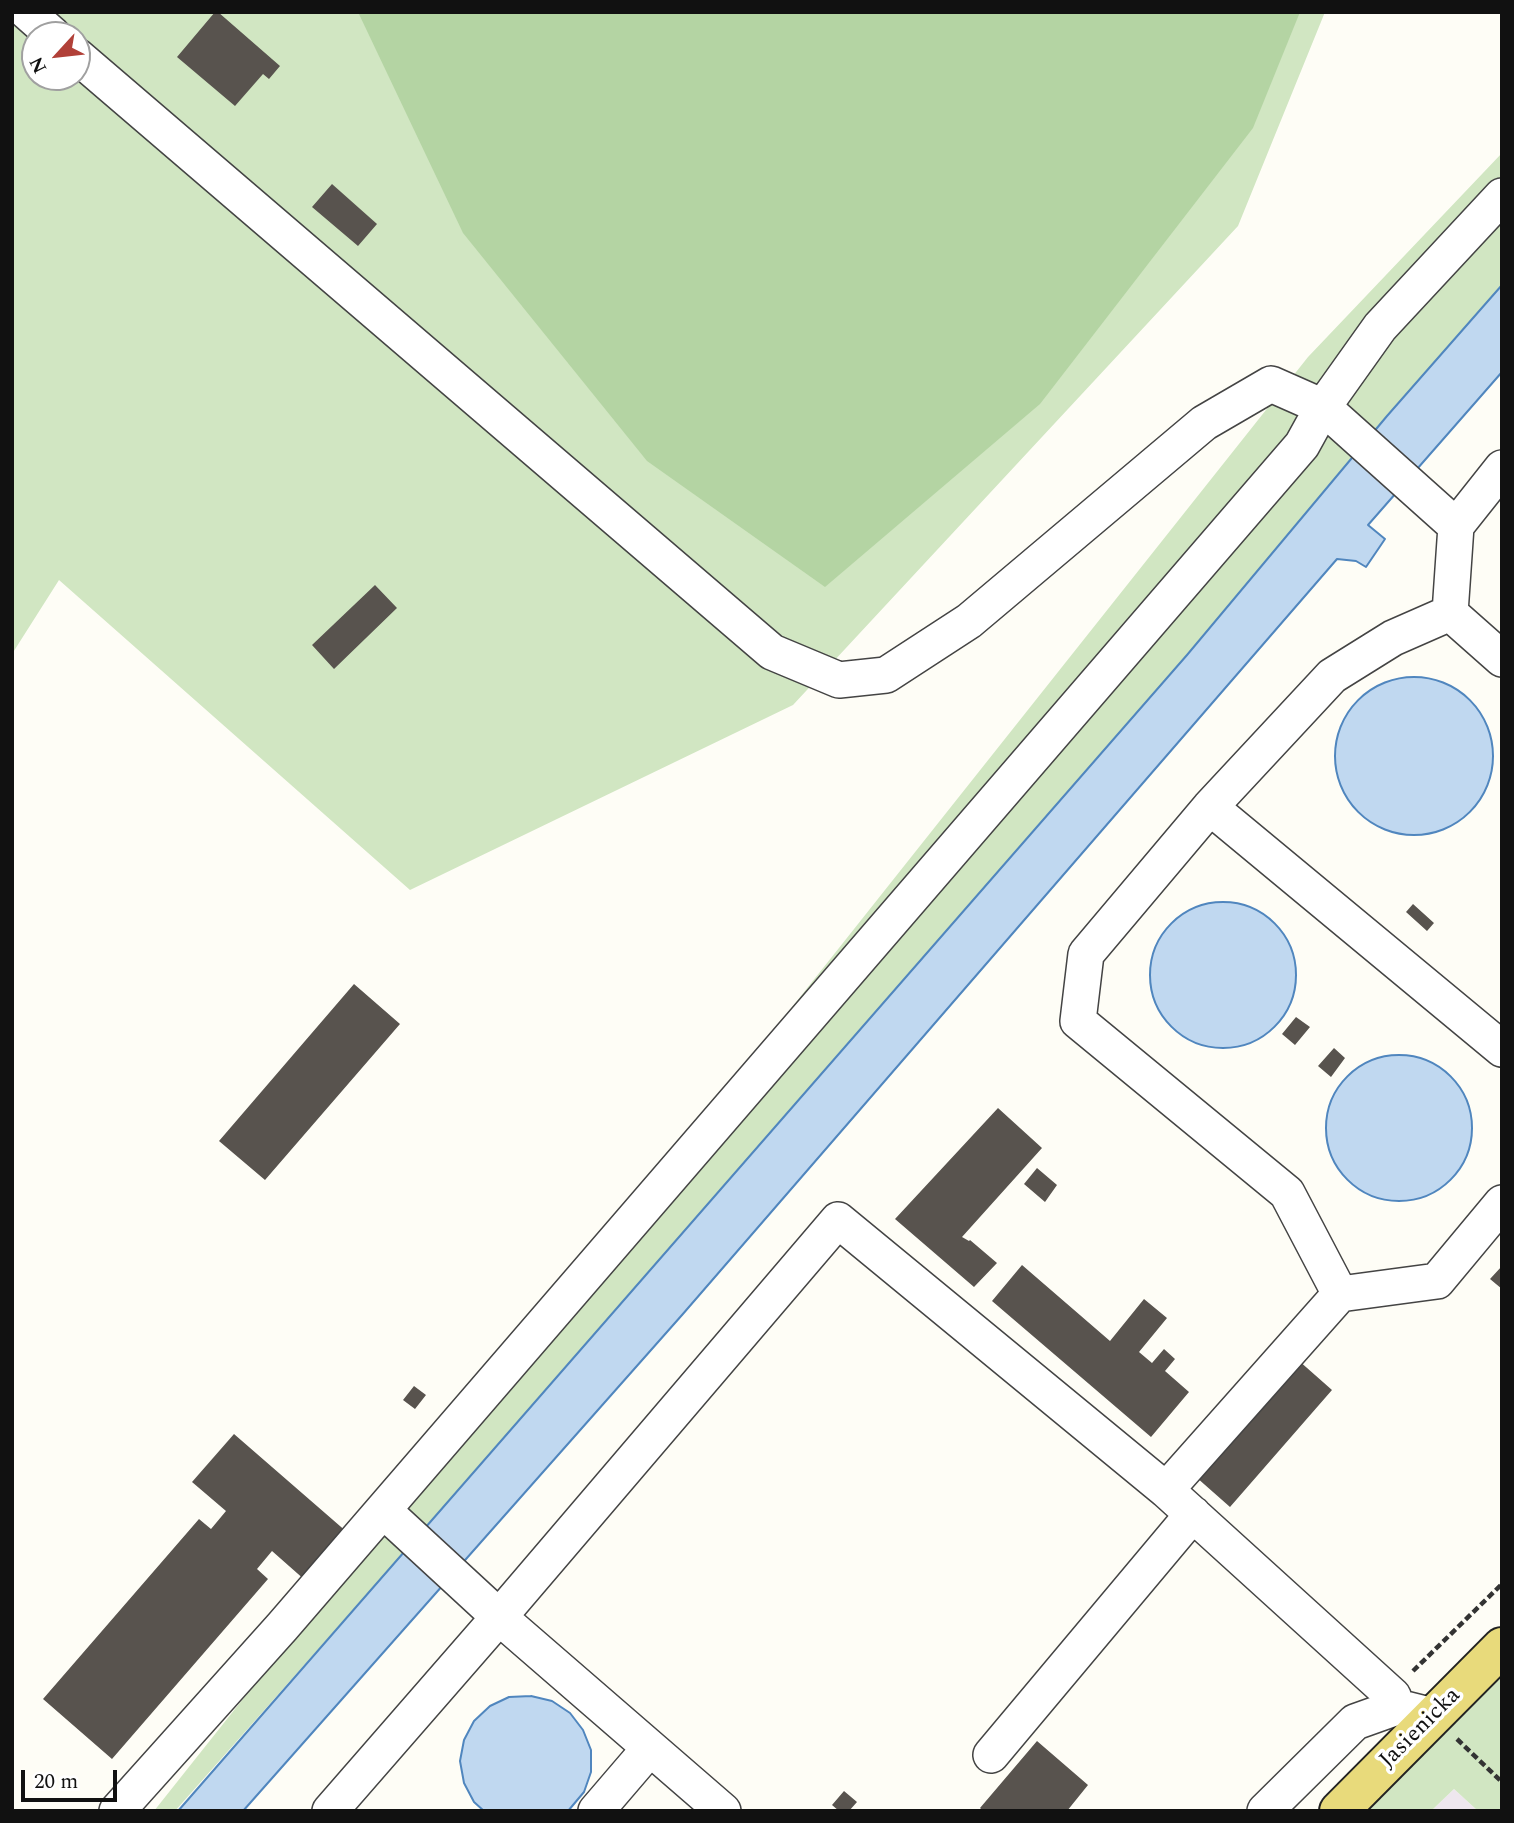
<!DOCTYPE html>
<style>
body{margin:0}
#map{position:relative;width:1514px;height:1823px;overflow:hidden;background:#fefdf6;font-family:Spectral,serif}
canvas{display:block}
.frame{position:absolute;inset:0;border:14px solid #111;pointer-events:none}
.north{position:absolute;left:21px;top:21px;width:70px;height:70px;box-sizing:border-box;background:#fff;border:2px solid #a0a0a0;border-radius:50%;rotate:243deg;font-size:19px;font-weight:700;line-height:28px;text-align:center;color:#111}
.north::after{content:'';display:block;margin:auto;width:24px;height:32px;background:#b14038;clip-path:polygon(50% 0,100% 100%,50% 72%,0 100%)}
.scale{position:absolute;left:21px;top:1770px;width:96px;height:32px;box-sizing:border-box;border:4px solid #111;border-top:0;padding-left:9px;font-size:21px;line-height:24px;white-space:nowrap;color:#111;-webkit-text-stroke:5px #fff;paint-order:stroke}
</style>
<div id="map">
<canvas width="1514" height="1823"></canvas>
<div class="frame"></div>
<div class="north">N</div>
<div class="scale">20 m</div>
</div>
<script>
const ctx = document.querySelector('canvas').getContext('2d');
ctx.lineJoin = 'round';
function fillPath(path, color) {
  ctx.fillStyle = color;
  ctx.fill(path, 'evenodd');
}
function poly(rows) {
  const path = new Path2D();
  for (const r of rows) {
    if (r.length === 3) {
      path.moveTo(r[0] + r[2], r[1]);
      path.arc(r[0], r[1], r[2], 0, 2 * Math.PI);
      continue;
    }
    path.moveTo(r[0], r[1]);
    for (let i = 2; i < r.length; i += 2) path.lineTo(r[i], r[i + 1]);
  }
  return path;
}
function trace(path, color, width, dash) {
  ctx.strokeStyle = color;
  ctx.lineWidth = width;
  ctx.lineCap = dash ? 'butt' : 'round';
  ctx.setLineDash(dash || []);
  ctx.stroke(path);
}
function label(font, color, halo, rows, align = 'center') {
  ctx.font = font + ' Spectral,serif';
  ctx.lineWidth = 7;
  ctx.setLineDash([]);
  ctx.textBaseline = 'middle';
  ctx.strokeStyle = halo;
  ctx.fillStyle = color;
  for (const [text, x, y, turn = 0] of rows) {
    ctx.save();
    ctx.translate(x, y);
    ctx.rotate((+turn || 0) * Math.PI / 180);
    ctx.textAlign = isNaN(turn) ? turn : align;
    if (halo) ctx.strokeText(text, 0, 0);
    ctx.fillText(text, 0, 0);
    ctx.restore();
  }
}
fillPath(poly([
 [1454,1789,1478,1811,1431,1811]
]), '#eee7ee');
fillPath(poly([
 [12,12,1325,12,1238,226,793,705,410,890,59,580,12,654],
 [35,35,77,35,77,77,35,77],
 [1502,153,1502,285,1387,416,1187,655,421,1533,175,1811,154,1811,1308,357],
 [1502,1674,1502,1811,1478,1811,1454,1789,1431,1811,1361,1811]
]), '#d1e6c2');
fillPath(poly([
 [358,12,1300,12,1253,128,1040,404,825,587,647,461,463,233]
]), '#b4d4a3');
const water = poly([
 [1502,285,1502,372,1368,525,1385,539,1366,567,1356,561,1337,559,682,1315,243,1811,178,1811,1187,655,1387,416,1502,285],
 [1414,756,79],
 [1223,975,73],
 [1399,1128,73],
 [531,1696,552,1701,570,1713,583,1730,591,1750,591,1772,584,1792,568,1811,484,1811,474,1802,464,1783,460,1761,464,1740,474,1721,490,1706,509,1697,531,1696]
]);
fillPath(water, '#c0d8f0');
trace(water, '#5086be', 2);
fillPath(poly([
 [215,12,218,12,280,66,269,79,263,74,235,106,177,57],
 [332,184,377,224,358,246,312,207],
 [375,585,397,608,334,669,312,645],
 [1413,904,1434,923,1427,931,1406,912],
 [354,984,400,1024,265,1180,219,1141],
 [1296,1017,1310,1027,1295,1045,1282,1034],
 [1334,1048,1345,1058,1331,1077,1318,1066],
 [998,1108,1042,1148,962,1237,969,1241,970,1240,997,1263,974,1287,895,1219],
 [1037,1168,1057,1185,1045,1202,1024,1184],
 [1022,1265,1110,1341,1144,1299,1167,1318,1139,1352,1152,1363,1164,1349,1175,1359,1165,1371,1189,1392,1151,1437,992,1301],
 [1502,1266,1502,1289,1490,1279],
 [1298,1360,1332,1390,1230,1507,1196,1477],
 [414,1386,426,1395,415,1409,403,1400],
 [234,1434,348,1533,306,1581,272,1551,257,1569,268,1579,112,1759,43,1699,199,1519,211,1529,226,1511,192,1482],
 [1037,1741,1088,1785,1067,1811,983,1811,980,1808],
 [844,1791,857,1802,849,1811,839,1811,832,1805]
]), '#58534e');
const minor = poly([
 [27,12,53,35],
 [77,56,772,652,839,680,886,675,969,621,1204,423,1271,384,1323,407,1456,526],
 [1450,613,1502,659],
 [1210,807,1502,1049],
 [1340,1294,1287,1193,1078,1021,1086,954,1210,807,1332,676,1393,638,1450,613,1456,526,1502,468],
 [1166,1490,1393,1696,1397,1707],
 [383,1510,499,1617,838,1220,1166,1490,1340,1294,1437,1281,1502,1203],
 [991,1755,1193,1514],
 [117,1811,282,1627,1302,445,1323,407,1380,327,1502,196],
 [330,1811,499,1617,723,1811],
 [596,1811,650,1748],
 [1265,1811,1355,1722,1397,1707,1421,1713]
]);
const major = poly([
 [1339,1811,1502,1647]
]);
trace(minor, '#444', 38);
trace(major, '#222', 42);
trace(poly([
 [1413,1671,1502,1584],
 [1457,1739,1502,1782]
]), '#333', 4.5, [7, 3.5]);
trace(minor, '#fff', 35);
trace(major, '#e8da7b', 38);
label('23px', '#111', '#fff', [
 ["Jasienicka",1421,1729,-45]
]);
</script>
